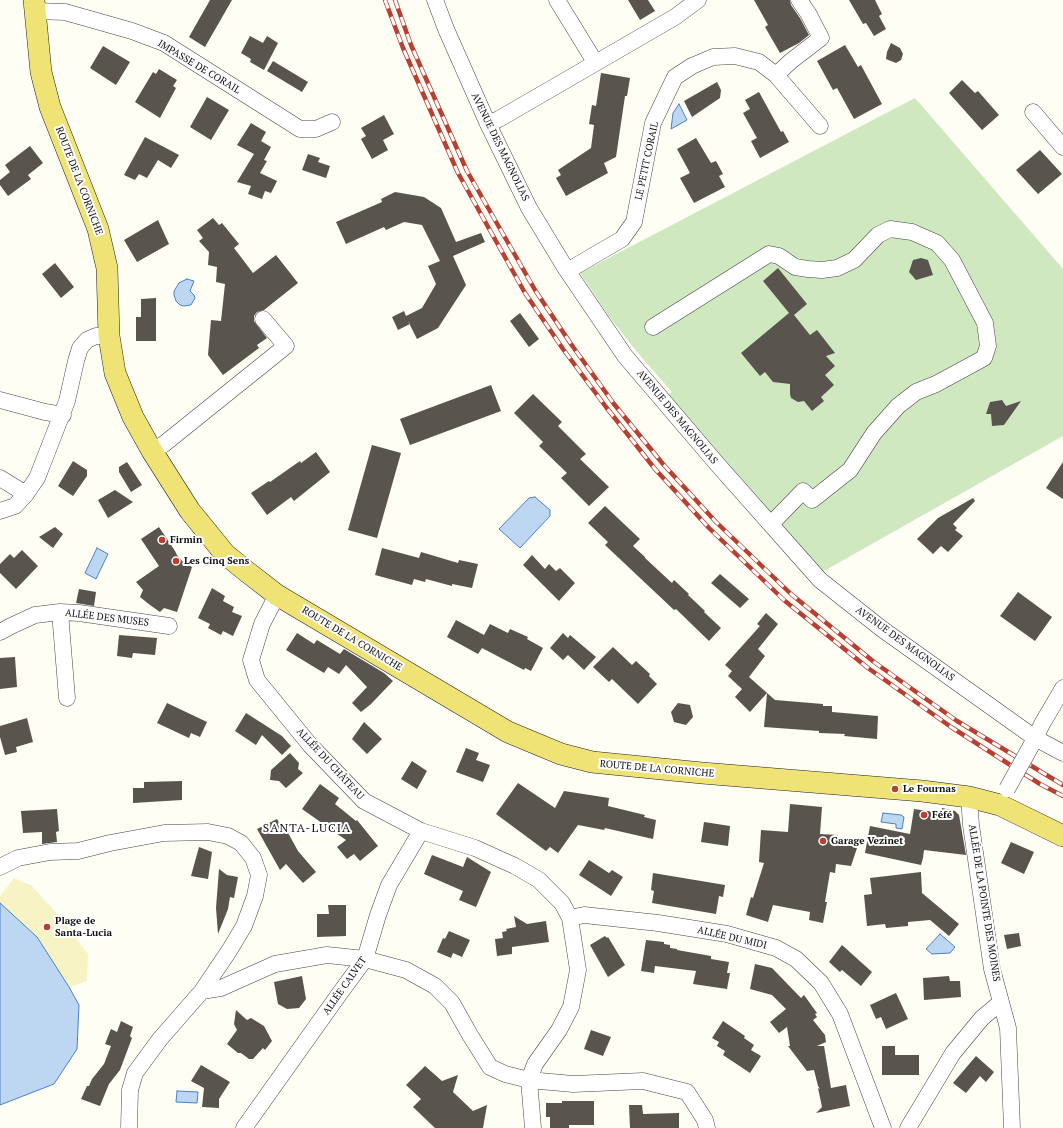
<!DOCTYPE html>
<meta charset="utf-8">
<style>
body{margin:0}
canvas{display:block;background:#fefef5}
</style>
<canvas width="1063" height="1128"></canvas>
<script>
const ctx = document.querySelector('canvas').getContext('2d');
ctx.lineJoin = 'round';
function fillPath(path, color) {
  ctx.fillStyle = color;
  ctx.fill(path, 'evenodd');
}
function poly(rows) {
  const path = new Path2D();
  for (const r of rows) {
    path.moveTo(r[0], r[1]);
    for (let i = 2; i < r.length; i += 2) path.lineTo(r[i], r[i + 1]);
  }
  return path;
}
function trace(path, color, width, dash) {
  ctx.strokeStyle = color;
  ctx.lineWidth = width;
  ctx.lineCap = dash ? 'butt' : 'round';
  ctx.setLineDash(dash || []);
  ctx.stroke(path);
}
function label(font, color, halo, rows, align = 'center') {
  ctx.font = font + ' "PT Serif",serif';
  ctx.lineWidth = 4;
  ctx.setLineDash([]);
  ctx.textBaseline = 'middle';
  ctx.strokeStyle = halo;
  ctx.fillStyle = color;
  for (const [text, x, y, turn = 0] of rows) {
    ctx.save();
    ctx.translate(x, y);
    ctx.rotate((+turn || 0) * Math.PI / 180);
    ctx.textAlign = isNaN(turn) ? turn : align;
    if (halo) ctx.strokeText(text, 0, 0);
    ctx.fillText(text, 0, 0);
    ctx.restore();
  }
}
fillPath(poly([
 [915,98,1063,269,1063,436,824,571,801,552,667,395,672,392,637,352,608,315,580,273]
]), '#cfe8c0');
fillPath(poly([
 [14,878,32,886,61,918,88,954,87,981,69,987,37,937,0,903,0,896]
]), '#f7f3c5');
const water = poly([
 [679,104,687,120,671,129,673,113,679,104],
 [187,279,194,281,190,291,194,295,195,298,191,305,184,306,180,305,176,301,174,295,174,291,179,283,187,279],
 [535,497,550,510,550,516,520,548,499,529,529,498,535,497],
 [97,548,108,554,96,579,85,573,97,548],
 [883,813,901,815,904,817,902,829,896,828,896,824,881,822,883,813],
 [0,903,37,937,69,987,79,1005,77,1049,54,1084,0,1105,0,903],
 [940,934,955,947,950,953,932,954,926,949,940,934],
 [177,1091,198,1092,197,1103,176,1102,177,1091]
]);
fillPath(water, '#bdd7f2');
trace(water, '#4981c5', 1);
fillPath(poly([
 [210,0,232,0,205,47,189,37],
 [628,0,648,0,655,11,640,20],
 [754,0,790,0,791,5,800,18,809,35,799,43,780,53,765,27,768,25],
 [849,0,875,0,882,14,879,16,886,29,874,36,866,23,863,24],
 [250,36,263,43,267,36,278,43,264,70,250,62,251,59,241,53],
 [891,43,900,48,903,54,901,60,896,63,886,59,887,52],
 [845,45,858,67,861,65,882,104,854,119,837,88,833,90,817,61],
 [103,46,130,62,116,85,90,68],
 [273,61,308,82,302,92,267,71],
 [159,69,177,80,173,86,176,88,160,118,135,102,153,72,156,74],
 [601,73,630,78,627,96,625,96,616,157,604,163,608,173,566,196,556,178,561,175,558,170,591,148,594,125,589,124,592,105,596,106],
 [962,80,975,93,978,91,999,115,982,130,949,93],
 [717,82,721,90,720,98,692,117,684,101],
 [759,92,781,132,783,131,789,142,760,158,751,141,757,138,743,113,750,109,745,100],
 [207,97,229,110,211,140,190,127],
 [384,115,394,134,383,140,388,150,372,159,361,139,366,136,361,128],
 [251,123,266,132,261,141,271,147,264,160,267,161,260,173,277,181,271,193,265,191,262,199,248,194,251,186,237,182,254,154,237,145],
 [145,137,179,155,171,168,158,160,147,178,139,174,135,180,124,175],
 [696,138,711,163,716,161,723,174,719,176,725,187,694,203,680,178,690,173,677,149],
 [30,146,43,163,28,175,31,179,8,196,0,185,0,180,10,172,5,165],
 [1040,150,1062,174,1038,194,1016,170],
 [308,154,320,158,318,162,330,166,326,178,302,170],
 [395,192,424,197,441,208,456,242,481,233,485,242,453,256,466,285,438,328,417,339,408,321,410,324,398,330,392,317,404,311,406,316,422,308,436,284,428,266,440,261,422,225,404,222,386,230,384,227,346,244,336,222,382,202,381,199],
 [213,218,219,225,222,223,239,244,234,248,253,273,276,255,298,283,264,310,257,312,254,316,254,321,267,338,257,345,259,348,223,375,208,355,211,320,221,321,225,284,216,282,217,267,208,265,209,252,199,241,203,238,197,230],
 [158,220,169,244,137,262,124,240],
 [921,258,928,260,933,275,916,280,909,272,913,260],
 [55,263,74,287,61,298,42,274],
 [778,268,807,304,794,315,810,335,817,330,835,353,826,356,835,366,825,375,834,385,821,397,824,401,812,411,804,401,798,402,791,398,790,394,790,384,773,382,765,372,760,376,741,353,789,313,763,281],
 [156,298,156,341,136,341,136,317,141,317,141,299],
 [520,313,539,339,529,347,510,321],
 [491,385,501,411,410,445,400,419],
 [533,394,562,422,558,426,586,454,580,459,609,487,589,506,561,478,567,473,539,446,543,442,514,413],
 [1002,400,1006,406,1021,401,1004,425,992,426,991,414,986,414,990,402],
 [372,445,401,453,377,538,348,530],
 [316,452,330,472,294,501,291,497,267,515,251,493,269,481,270,482,300,461,301,463],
 [73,461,87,470,87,476,73,496,58,486],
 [127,462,142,485,131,492,119,472,119,467],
 [1063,462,1063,499,1046,488],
 [115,490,133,502,108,518,98,500],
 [973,498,975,501,953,524,957,528,955,530,963,536,948,552,941,546,933,554,917,539,938,518],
 [605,506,640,539,633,546,645,557,645,558,672,583,674,580,689,594,688,595,705,611,704,612,721,628,709,641,676,609,674,610,605,545,608,542,588,523],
 [55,527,63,534,53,548,39,537],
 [159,527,175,551,177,555,183,562,192,567,177,612,164,608,160,612,150,605,140,597,143,590,136,582,159,566,141,539],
 [382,548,419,558,421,552,458,563,459,560,478,564,472,588,452,584,452,586,426,579,425,582,414,579,412,585,375,575],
 [22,550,38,566,16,589,0,573,0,564,10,554,14,558],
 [532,555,545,569,549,564,556,571,560,568,575,583,559,601,523,565],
 [720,574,749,599,740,608,711,583],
 [212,588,225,596,223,601,234,607,232,612,242,616,233,636,223,631,221,635,208,628,210,624,198,618],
 [79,589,96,592,94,606,76,603],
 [1018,592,1052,617,1035,641,1000,616],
 [766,613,778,624,758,649,765,656,749,677,775,700,823,704,823,706,832,706,832,712,878,716,877,739,844,736,845,734,819,733,819,731,764,727,767,693,750,712,735,697,742,689,728,676,732,671,725,665,760,626,757,624],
 [456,620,484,635,490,624,508,633,510,629,528,637,527,639,543,648,531,671,525,668,524,670,482,648,478,654,447,637],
 [297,633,314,644,317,640,340,654,344,649,384,673,393,681,371,704,361,712,352,703,367,687,346,665,339,674,328,667,324,673,286,650],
 [563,633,568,638,570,635,596,657,584,670,568,655,563,660,550,648],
 [119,635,157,638,155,655,133,653,132,658,117,656],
 [613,647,632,665,636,661,650,674,649,676,657,684,638,704,612,679,609,682,593,667],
 [15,657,17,687,0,689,0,658],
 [167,703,207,722,200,737,191,733,189,738,157,723],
 [678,703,690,705,693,717,686,725,674,722,671,712],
 [246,713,282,736,291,746,282,755,262,735,256,745,235,731],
 [27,718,33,742,16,747,17,752,5,755,0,737,0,726],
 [364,722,382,739,367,754,352,739],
 [466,748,479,753,476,760,490,765,483,782,456,772],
 [290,753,299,763,298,769,303,773,286,788,279,781,270,780,271,770],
 [412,761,427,771,417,789,401,779],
 [182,781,182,800,133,803,133,788,144,788,144,782],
 [518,783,555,808,564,791,609,798,608,806,645,815,644,817,656,820,653,839,605,828,604,830,578,825,558,853,550,847,546,851,496,814],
 [320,784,339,798,335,804,356,821,357,820,378,846,360,861,354,854,347,859,337,847,346,840,302,809],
 [790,804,822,807,820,834,838,835,837,839,859,842,851,866,836,864,835,873,830,872,825,902,827,902,823,923,809,920,810,912,773,905,768,922,746,915,751,897,753,898,764,863,759,862,761,830,788,832],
 [942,808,955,811,959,815,966,855,924,850,923,858,921,865,865,853,870,826,910,834,914,809,941,813],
 [57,809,59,831,56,832,57,842,42,844,42,832,23,833,21,811],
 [277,819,285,833,287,831,298,851,316,872,303,883,286,864,280,870,257,829],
 [704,822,730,826,728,846,701,842],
 [1011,842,1034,852,1024,874,1001,863],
 [199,847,212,852,208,879,191,876],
 [432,855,463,867,467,857,491,872,476,907,459,900,463,891,424,874],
 [589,860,609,873,612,870,623,877,611,896,579,875],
 [219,869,227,875,238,877,234,898,230,897,228,909,218,934,216,908],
 [921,872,922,893,959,924,949,936,930,920,908,922,908,926,886,928,885,924,867,926,864,895,872,894,870,878],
 [653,873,725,885,723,897,719,896,716,914,652,903,654,891,651,890],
 [328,905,346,905,346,936,317,937,317,914,329,914],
 [514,916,527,924,546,921,549,942,512,947,512,954,497,956,495,939,503,938,502,932,507,931,506,929,516,927],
 [449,931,470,940,462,957,453,953,451,958,437,952,443,938,445,939],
 [1019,933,1021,946,1007,949,1004,935],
 [605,936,607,938,608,937,625,965,608,977,590,945],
 [646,940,664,942,664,944,670,945,670,948,677,949,677,950,711,956,711,959,729,962,727,973,730,973,727,989,693,984,696,971,655,966,654,973,641,971],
 [842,945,872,972,861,986,842,970,840,972,829,962],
 [755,964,772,968,801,998,804,995,817,1013,815,1014,817,1017,813,1020,825,1035,826,1042,817,1046,824,1046,831,1088,846,1085,850,1106,816,1113,822,1107,818,1088,820,1089,818,1086,814,1070,807,1071,788,1046,790,1046,787,1027,779,1033,770,1022,786,1009,772,995,750,989],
 [302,976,306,999,299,1008,287,1009,278,1004,274,982],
 [949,976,950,981,960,981,961,997,924,1000,923,978],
 [896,993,908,1019,886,1029,881,1017,876,1019,870,1005],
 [236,1010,247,1020,251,1018,264,1026,272,1041,265,1050,263,1048,253,1059,249,1059,241,1053,238,1053,227,1044,237,1030,234,1024],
 [121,1021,133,1027,130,1036,132,1038,120,1070,109,1084,100,1106,81,1099,87,1086,89,1086,92,1079,104,1064,111,1046,105,1044,111,1029,117,1032],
 [723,1021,745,1036,744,1038,754,1045,751,1050,761,1056,750,1073,723,1055,725,1051,717,1046,719,1042,712,1038],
 [591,1030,611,1037,603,1056,584,1049],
 [882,1046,895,1046,895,1055,919,1055,919,1075,882,1075],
 [976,1056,994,1072,986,1082,980,1076,966,1093,953,1083],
 [201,1065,230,1082,219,1099,219,1108,202,1107,204,1088,191,1081],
 [425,1066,442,1081,458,1075,453,1092,473,1111,487,1105,483,1128,435,1128,413,1107,421,1099,406,1085],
 [562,1101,594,1101,594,1125,569,1125,569,1128,550,1128,550,1117,546,1117,546,1103,562,1103],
 [629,1105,642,1105,643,1114,679,1113,679,1128,630,1128]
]), '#59544e');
const minor = poly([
 [435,0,446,29,488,124,529,208,566,269,625,356,718,465,820,580,882,629,1035,738,1063,753],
 [557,0,595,62],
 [35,11,65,12,132,31,164,43,300,129,316,129,332,122],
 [776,75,791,61,821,38,808,13,799,0],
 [1033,112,1063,147],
 [488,124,499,119,675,17,698,0],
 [566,269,574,267,622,239,634,222,653,123,675,77,692,66,713,57,735,56,759,62,776,75,820,126],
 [653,327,769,254,779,256,795,267,808,269,822,270,837,268,854,260,878,235,890,229,912,232,937,243,952,260,985,323,988,346,984,358,936,384,916,392,898,406,874,433,850,470,812,500,803,491,771,524],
 [0,400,45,412,63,415],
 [152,451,164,444,286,346,263,319],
 [0,478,26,494],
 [0,511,15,506,26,494,37,478,67,401,76,361,80,348,87,340,96,336,109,336],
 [277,595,262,624,251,660,257,680,310,745,364,801,421,831,475,848,515,866,539,880,562,903,570,918,578,970,571,1007,559,1030,535,1064,529,1080,533,1128],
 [60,612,67,698],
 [0,632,11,626,35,615,60,612,79,613,169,626],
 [1031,746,1042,724,1063,688],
 [969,797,971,825,992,969,1008,1028,1012,1128],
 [0,867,18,858,50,852,78,851,110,843,164,833,208,832,228,836,241,843,253,858,259,875,255,896,244,926,229,951,202,991,160,1039,135,1073,130,1090,129,1128],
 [570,918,584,915,658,923,727,934,776,948,796,959,821,983,840,1014,883,1128],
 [202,991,221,988,275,964,327,955,365,959,406,970,435,986,452,1003,470,1035,490,1067,505,1074,529,1080,573,1084,643,1081,687,1092,705,1120,707,1128],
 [244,1128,340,993,365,959,378,915,389,885,421,831],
 [908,1128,953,1053,982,1018,1001,1002]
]);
const major = poly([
 [34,0,41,72,50,107,98,229,107,268,109,336,115,373,133,417,152,451,190,511,225,554,246,571,277,595,508,732,561,754,592,762,702,773,922,791,969,797,1000,805,1063,836]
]);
trace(minor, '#444', 17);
trace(major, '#222', 22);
trace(minor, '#fff', 16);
trace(major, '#efe375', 21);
const rail = poly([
 [385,0,403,48,458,173,525,293,563,349,606,407,655,469,709,528,785,601,868,668,951,727,1040,784,1063,796],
 [395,0,411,45,467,171,535,290,571,344,614,404,663,464,716,522,791,594,874,662,957,721,1063,785]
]);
trace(rail, '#b83f31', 4.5);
trace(rail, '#fff', 3, [9]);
const minorBridge = poly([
 [1007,789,1031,746]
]);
trace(minorBridge, '#444', 17, []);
trace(minorBridge, '#fff', 16);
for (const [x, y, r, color] of [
 [162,540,4,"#b83f31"],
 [176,561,4,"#b83f31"],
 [895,789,4,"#b83f31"],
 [924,815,4,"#b83f31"],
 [823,841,4,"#b83f31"],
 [47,927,4,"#b83f31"]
]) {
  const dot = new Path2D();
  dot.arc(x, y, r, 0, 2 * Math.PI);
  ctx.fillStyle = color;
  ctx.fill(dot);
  trace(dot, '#fff', 1.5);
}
label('10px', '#111', '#fff', [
 ["IMPASSE DE CORAIL",199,67,31],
 ["AVENUE DES MAGNOLIAS",500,147,64],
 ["LE PETIT CORAIL",647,161,-78],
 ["ROUTE DE LA CORNICHE",79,181,69],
 ["AVENUE DES MAGNOLIAS",677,417,50],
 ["ALLÉE DES MUSES",107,618,7],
 ["ROUTE DE LA CORNICHE",352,639,31],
 ["AVENUE DES MAGNOLIAS",905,644,36],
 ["ALLÉE DU CHÂTEAU",330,764,47],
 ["ROUTE DE LA CORNICHE",657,769,5],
 ["ALLÉE DE LA POINTE DES MOINES",984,903,81],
 ["ALLÉE DU MIDI",732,938,13],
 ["ALLÉE CALVET",345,986,-55]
]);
label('bold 10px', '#111', '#fff', [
 ["Firmin",170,540],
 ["Les Cinq Sens",184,561],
 ["Le Fournas",903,789],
 ["Féfé",932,815],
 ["Garage Vezinet",831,841],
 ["Plage de",55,921],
 ["Santa-Lucia",55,933]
], 'left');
ctx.letterSpacing = '1px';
label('12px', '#111', '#fff', [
 ["SANTA-LUCIA",307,829]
]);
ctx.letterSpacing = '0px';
</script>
